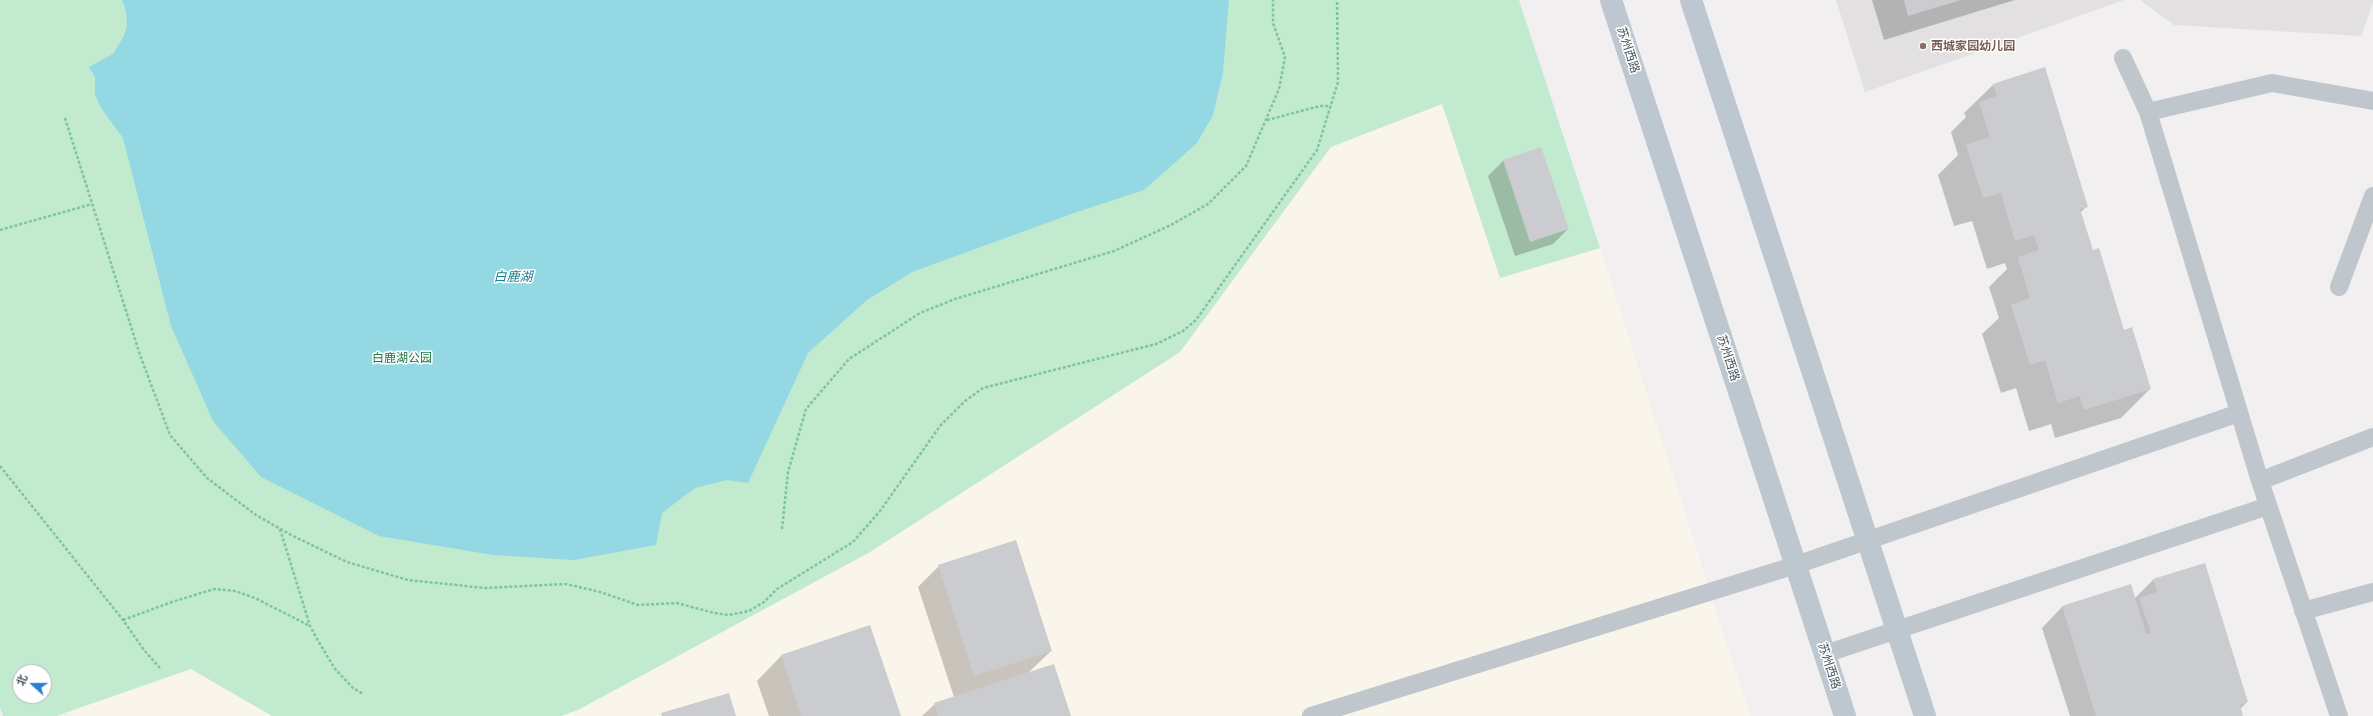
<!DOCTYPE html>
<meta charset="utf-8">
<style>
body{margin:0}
#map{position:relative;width:2373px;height:716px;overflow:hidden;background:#f1eff0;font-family:Cabin,"Noto Sans SC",sans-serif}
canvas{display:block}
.north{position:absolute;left:12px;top:664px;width:40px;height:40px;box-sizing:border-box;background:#fff;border:1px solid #b6bbbd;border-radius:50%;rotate:291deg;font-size:11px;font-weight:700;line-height:16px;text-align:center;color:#49545b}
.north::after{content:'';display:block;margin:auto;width:14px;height:18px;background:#2c7fcf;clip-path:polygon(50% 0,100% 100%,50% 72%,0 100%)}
</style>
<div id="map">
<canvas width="2373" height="716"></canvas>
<div class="north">北</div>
</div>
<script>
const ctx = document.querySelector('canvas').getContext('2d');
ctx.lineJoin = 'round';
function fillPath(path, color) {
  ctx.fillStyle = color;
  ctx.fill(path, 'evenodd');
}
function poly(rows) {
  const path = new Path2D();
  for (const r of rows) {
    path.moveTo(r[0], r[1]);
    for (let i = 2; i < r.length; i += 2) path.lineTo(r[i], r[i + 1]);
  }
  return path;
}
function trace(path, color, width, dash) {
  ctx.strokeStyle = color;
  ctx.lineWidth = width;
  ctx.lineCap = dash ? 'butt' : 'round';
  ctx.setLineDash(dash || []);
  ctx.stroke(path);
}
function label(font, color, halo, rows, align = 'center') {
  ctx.font = font + ' Cabin,"Noto Sans SC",sans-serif';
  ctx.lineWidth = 3;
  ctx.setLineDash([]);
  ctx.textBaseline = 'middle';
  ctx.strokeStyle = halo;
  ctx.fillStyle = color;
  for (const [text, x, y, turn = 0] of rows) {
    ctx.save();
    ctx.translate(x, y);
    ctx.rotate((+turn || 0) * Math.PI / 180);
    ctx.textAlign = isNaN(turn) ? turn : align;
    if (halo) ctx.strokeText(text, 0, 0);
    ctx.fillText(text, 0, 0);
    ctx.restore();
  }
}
fillPath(poly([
 [1443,104,1500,278,1600,248,1750,716,561,716,578,710,870,552,1180,352,1331,147],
 [191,669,272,716,70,716,68,712]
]), '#faf5eb');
fillPath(poly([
 [1836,0,2124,0,1865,92],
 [2140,0,2373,0,2373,3,2361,36,2174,25]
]), '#e2e0e1');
fillPath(poly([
 [0,0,1519,0,1600,248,1500,278,1442,104,1331,147,1180,352,870,552,578,710,561,716,272,716,191,669,56,716,3,716,0,707],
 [20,672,44,672,44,696,20,696]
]), '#c2eacf');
fillPath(poly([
 [122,0,1229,0,1223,73,1213,115,1197,143,1144,190,1074,213,912,272,867,300,808,353,748,483,727,480,695,488,662,513,656,545,574,560,493,555,379,536,261,477,213,421,171,326,123,138,101,108,95,94,95,77,89,67,113,54,124,36,127,26,126,11]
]), '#94d8e3');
fillPath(poly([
 [1872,0,2015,0,1884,40],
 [1993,85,2087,206,2080,213,2092,251,2123,331,2150,389,2121,418,2055,438,2051,424,2029,431,2016,388,2001,393,1982,334,1999,318,1989,287,2007,269,2005,263,1987,269,1972,221,1954,226,1938,175,1958,155,1951,132,1966,117,1964,113],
 [1540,148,1568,229,1553,244,1515,256,1488,176,1503,161],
 [939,566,1051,651,1028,673,1070,716,922,716,935,704,954,697,918,587],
 [2153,580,2247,702,2240,709,2242,716,2070,716,2042,628,2062,607,2130,585,2134,599],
 [869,626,900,716,769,716,757,681,781,656]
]), '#0003');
fillPath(poly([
 [1904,0,1961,0,1908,16],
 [2045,67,2088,207,2080,209,2093,250,2099,248,2124,330,2132,327,2151,389,2084,410,2080,396,2058,403,2045,360,2030,365,2011,305,2030,298,2018,257,2039,250,2034,235,2015,241,2001,193,1983,198,1966,145,1990,137,1979,102,1997,96,1993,84],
 [1541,147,1569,229,1530,242,1503,160],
 [1016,540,1052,651,974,676,938,565],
 [2205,563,2248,702,2240,705,2243,716,2096,716,2062,606,2131,584,2146,634,2151,633,2139,598,2157,592,2153,579],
 [870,625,901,716,801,716,781,655],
 [1054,664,1071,716,938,716,934,703],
 [729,693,736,716,662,716,661,713]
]), '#caccd0');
trace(poly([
 [65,118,140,355,170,435,207,478,256,515,291,535,347,562,408,580,485,588,566,584,600,592,638,605,677,603,714,613,729,615,749,611,764,602,777,589,853,542,880,511,940,426,965,401,983,388,1156,344,1183,331,1196,320,1317,150,1338,82,1337,0],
 [1267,120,1320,106,1331,106],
 [0,230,92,204],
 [0,466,123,620,144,650,160,668],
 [280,529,310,626,317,639,335,669,353,688,363,694],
 [782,529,788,472,806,409,849,359,920,313,955,299,1114,251,1171,225,1208,204,1246,166,1279,89,1285,57,1273,23,1273,0],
 [123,620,172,602,214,589,235,591,255,598,310,626]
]), '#7ec59d', 2.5, [3, 2]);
trace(poly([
 [2123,58,2148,112,2260,481,2339,716],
 [2148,112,2272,83,2373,101],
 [2339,287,2373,196],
 [2260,481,2373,437],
 [2303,611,2373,592],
 [1825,654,2268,506],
 [1311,716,1796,565,2239,413]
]), '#bfc7cd', 18);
trace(poly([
 [1611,0,1845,716],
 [1691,0,1925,716]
]), '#bdc7cf', 22);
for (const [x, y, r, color] of [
 [1923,46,4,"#8d6e63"]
]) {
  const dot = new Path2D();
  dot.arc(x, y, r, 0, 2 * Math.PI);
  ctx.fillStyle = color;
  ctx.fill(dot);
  trace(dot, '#fff', 1.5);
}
label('bold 12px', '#785e54', '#fff', [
 ["西城家园幼儿园",1931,46]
], 'left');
label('12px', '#49545b', '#fff', [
 ["苏州西路",1628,50,72],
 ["苏州西路",1728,358,72],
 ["苏州西路",1829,666,72]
]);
label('12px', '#217545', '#fff', [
 ["白鹿湖公园",402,358]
]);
label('italic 13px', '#1a7e8e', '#fff', [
 ["白鹿湖",513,277]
]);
</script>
